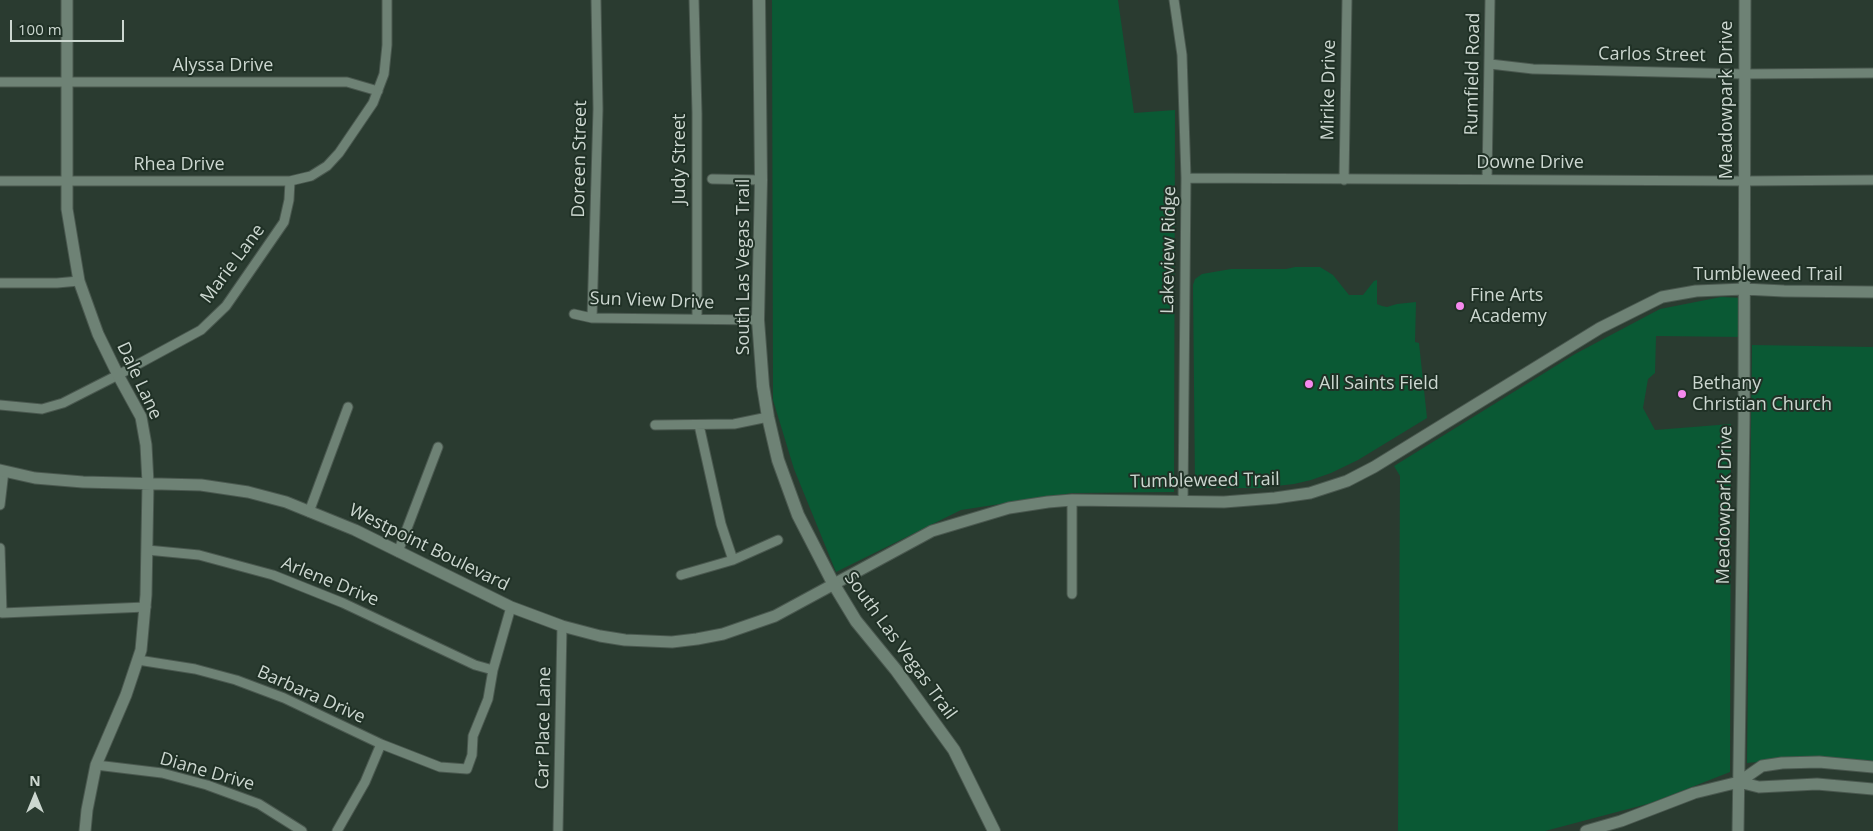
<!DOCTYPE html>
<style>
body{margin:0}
#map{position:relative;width:1873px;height:831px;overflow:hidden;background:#2a3b30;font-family:"Open Sans",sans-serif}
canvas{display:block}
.north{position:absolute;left:10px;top:771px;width:50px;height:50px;-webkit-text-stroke:4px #203126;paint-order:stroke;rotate:0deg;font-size:14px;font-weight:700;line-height:20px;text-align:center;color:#ccd7d0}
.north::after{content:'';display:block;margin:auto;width:18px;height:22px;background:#ccd7d0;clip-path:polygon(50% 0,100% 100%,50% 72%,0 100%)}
.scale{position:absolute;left:10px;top:20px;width:114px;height:22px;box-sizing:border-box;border:2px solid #ccd7d0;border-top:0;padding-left:6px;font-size:15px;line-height:18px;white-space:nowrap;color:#ccd7d0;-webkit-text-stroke:4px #203126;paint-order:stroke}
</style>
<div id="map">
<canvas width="1873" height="831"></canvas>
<div class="north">N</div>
<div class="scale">100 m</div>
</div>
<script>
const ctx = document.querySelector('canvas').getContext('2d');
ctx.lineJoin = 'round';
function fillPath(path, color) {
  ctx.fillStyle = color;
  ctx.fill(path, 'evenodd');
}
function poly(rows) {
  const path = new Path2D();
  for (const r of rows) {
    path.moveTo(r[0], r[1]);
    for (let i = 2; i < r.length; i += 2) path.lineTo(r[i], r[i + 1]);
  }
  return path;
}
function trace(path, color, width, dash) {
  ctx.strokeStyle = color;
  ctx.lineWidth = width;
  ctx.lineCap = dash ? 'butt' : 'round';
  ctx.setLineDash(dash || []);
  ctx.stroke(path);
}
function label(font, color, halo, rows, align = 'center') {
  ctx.font = font + ' "Open Sans",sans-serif';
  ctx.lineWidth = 4;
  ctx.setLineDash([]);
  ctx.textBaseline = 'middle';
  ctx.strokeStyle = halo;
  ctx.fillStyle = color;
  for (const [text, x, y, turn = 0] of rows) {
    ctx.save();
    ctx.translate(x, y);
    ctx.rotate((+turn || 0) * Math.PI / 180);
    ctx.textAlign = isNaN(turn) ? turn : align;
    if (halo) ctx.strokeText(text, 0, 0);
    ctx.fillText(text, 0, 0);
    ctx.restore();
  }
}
fillPath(poly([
 [772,0,1118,0,1134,113,1175,110,1174,492,1072,493,961,510,836,572,794,469,773,400],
 [1295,267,1320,267,1333,275,1349,295,1363,295,1374,281,1377,280,1377,304,1382,306,1387,307,1397,304,1416,302,1415,342,1419,343,1427,418,1358,460,1331,473,1311,480,1294,484,1258,488,1195,488,1193,285,1195,279,1202,274,1231,269,1286,269],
 [1721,297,1742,298,1743,337,1656,336,1655,373,1648,379,1643,408,1655,430,1731,424,1730,772,1651,803,1545,831,1398,831,1400,476,1394,466,1575,354,1660,309],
 [1752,345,1873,347,1873,761,1809,757,1747,763]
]), '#0a5934');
const minor = poly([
 [694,0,697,113,697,319],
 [1174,0,1182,55,1186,178,1183,501],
 [1490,64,1533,69,1744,74,1873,73],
 [0,82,347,82,378,91],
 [1186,178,1744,181,1873,180],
 [712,179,761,180],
 [1487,179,1490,0],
 [1344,180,1347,0],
 [0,181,290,181,311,176,327,166,339,153,373,103,384,74,387,45,387,0],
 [0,283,57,283,79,281],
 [574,314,592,318,758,320],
 [592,318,598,109,596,0],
 [0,405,42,409,63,403,118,375,201,330,226,306,284,222,289,200,290,181],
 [655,425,734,424,768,417],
 [699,425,721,524,733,560],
 [0,505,4,471],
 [309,512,348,407],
 [0,548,2,613,146,607],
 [147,550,199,555,273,575,343,603,475,665,493,670],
 [398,552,438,447],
 [681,575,733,560,778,540],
 [1072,594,1072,500],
 [138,660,195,669,236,680,284,698,381,744,440,767,467,769,472,755,473,736,488,699,493,670,511,607],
 [96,765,162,773,207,785,259,804,302,831],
 [337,831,365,782,381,744],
 [558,831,562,626]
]);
const tertiary = poly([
 [67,0,67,209,79,281,98,334,118,375,141,417,146,445,148,483,146,595,141,650,126,695,96,765,87,810,85,831],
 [0,470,35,478,83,482,201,485,248,492,286,502,355,530,511,607,562,626,600,636,625,640,672,642,697,639,723,634,775,616,932,531,1009,508,1048,502,1072,500,1224,502,1275,498,1310,493,1347,481,1374,467,1600,328,1662,297,1696,291,1744,289,1784,291,1873,292],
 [1739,782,1759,787,1817,784,1873,789],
 [1586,831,1621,821,1694,793,1739,782,1762,766,1782,763,1819,762,1873,767],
 [1738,831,1744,419,1745,0]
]);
const secondary = poly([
 [759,0,761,180,758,320,763,386,768,417,778,460,798,515,833,583,856,621,896,670,954,750,994,831]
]);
trace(minor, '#4a584f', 11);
trace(tertiary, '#4a584f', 13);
trace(secondary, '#4a584f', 14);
trace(minor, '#6e8275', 9);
trace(tertiary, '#6e8275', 11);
trace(secondary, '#6e8275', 12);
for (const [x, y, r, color] of [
 [1460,306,5,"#f689ee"],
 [1309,384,5,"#f689ee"],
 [1682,394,5,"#f689ee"]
]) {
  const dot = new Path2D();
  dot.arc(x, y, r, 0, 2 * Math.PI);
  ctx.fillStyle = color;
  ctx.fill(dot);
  trace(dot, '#203126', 2);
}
label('18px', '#ccd7d0', '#203126', [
 ["Carlos Street",1652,55,1],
 ["Alyssa Drive",223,66],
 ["Rumfield Road",1473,74,-89],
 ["Mirike Drive",1329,90,-89],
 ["Meadowpark Drive",1727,100,-90],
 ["Doreen Street",580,159,-89],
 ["Judy Street",680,159,-90],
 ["Downe Drive",1530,163],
 ["Rhea Drive",179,165],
 ["Lakeview Ridge",1169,250,-89],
 ["Marie Lane",233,264,-53],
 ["South Las Vegas Trail",744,267,-90],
 ["Tumbleweed Trail",1768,275],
 ["Sun View Drive",652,301,2],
 ["Dale Lane",139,381,65],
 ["Tumbleweed Trail",1205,481,-1],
 ["Meadowpark Drive",1725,505,-89],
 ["Westpoint Boulevard",429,548,26],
 ["Arlene Drive",330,582,22],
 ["South Las Vegas Trail",900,646,54],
 ["Barbara Drive",311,695,24],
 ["Car Place Lane",544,728,-89],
 ["Diane Drive",207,772,16]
]);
label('18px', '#ccd7d0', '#203126', [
 ["Fine Arts",1470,296],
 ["Academy",1470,317],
 ["All Saints Field",1319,384],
 ["Bethany",1692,384],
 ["Christian Church",1692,405]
], 'left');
</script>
